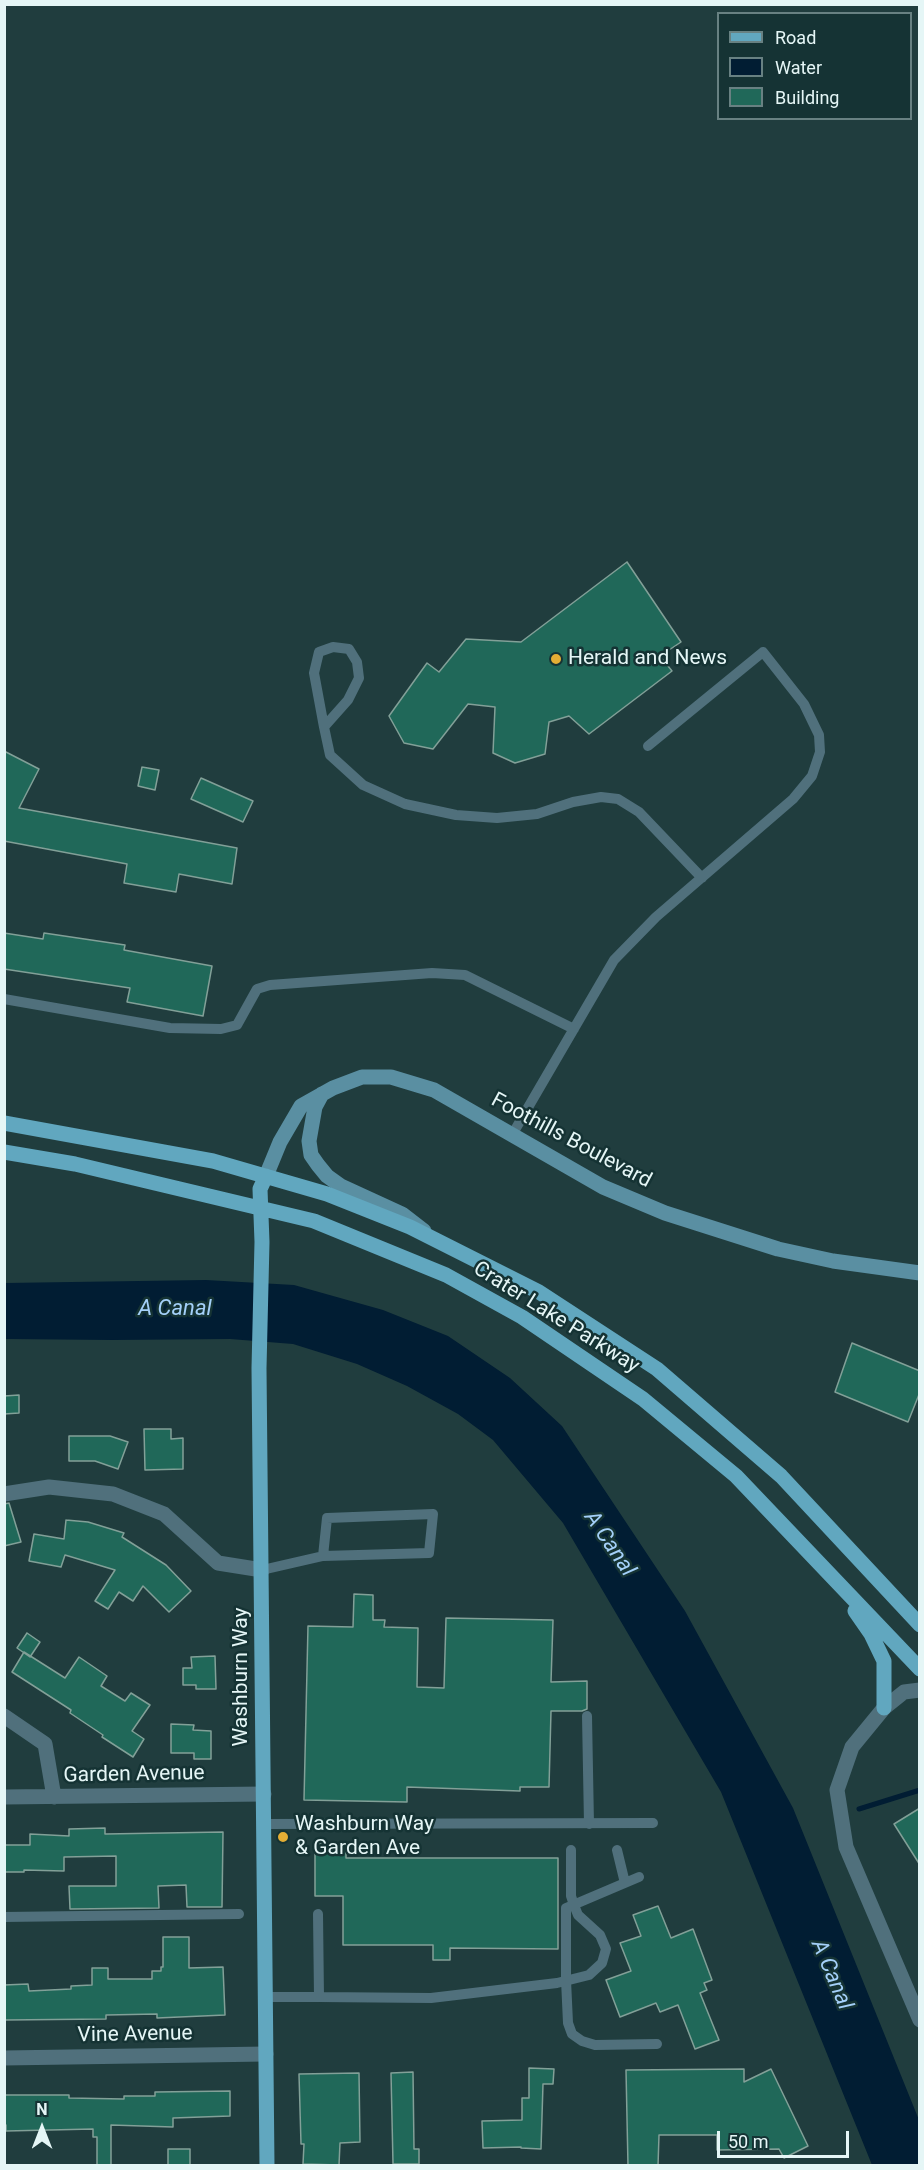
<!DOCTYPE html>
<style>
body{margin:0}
#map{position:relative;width:924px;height:2170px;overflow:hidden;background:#203d3e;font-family:Roboto,sans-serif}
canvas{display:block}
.frame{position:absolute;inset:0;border:6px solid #e5f6f6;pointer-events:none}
.legend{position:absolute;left:717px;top:12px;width:195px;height:108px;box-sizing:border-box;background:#153334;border:2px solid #688182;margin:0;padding:8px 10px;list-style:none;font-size:18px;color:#e5f6f6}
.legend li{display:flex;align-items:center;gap:12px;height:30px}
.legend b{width:30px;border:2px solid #688182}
.north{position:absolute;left:12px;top:2098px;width:60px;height:60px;-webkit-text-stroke:4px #153334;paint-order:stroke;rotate:0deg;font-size:16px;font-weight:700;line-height:24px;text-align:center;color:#e5f6f6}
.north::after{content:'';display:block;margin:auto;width:21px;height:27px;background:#e5f6f6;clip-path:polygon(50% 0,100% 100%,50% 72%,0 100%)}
.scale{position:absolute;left:717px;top:2131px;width:132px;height:27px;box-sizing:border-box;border:3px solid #e5f6f6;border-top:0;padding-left:8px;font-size:18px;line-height:21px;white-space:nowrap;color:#e5f6f6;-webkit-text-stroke:4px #153334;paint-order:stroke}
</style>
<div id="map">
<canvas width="924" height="2170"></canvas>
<div class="frame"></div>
<ul class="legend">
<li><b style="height:8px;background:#61a7bf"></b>Road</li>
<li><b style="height:16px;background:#011d33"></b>Water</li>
<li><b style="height:16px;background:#206859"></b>Building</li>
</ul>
<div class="north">N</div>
<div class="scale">50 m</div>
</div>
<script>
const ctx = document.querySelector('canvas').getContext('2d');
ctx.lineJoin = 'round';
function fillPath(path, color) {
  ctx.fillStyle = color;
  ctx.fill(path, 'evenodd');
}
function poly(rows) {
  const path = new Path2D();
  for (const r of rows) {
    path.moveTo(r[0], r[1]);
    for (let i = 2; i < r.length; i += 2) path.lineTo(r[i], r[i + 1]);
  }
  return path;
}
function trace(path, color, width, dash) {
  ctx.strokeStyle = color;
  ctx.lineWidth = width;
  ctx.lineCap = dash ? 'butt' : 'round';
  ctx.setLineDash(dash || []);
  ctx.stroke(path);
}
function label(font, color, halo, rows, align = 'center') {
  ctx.font = font + ' Roboto,sans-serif';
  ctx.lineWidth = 5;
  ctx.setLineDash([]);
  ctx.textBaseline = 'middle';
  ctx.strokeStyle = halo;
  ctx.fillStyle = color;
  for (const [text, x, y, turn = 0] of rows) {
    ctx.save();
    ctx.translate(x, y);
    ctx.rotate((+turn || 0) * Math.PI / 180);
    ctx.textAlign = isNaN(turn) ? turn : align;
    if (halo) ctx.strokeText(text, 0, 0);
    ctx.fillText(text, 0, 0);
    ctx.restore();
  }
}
fillPath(poly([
 [206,1280,294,1285,383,1310,448,1336,510,1378,562,1426,685,1611,793,1808,919,2120,919,2165,872,2165,721,1792,563,1523,493,1440,458,1414,407,1386,357,1364,293,1344,230,1339,112,1340,5,1339,5,1283]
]), '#011d33');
trace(poly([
 [859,1809,920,1790]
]), '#011d33', 5);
const building = poly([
 [627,562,681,642,660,656,672,671,589,734,569,716,549,722,545,754,515,763,493,753,495,707,468,704,433,749,404,743,389,716,427,663,439,672,466,639,521,642,627,562],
 [4,751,39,769,19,808,237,848,232,884,179,874,176,892,124,883,127,864,4,841,4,751],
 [142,767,159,770,155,790,138,786,142,767],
 [201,778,253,801,243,822,191,799,201,778],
 [4,933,43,939,44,933,125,945,124,950,212,966,203,1016,127,1002,130,988,4,969,4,933],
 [852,1343,920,1371,920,1392,908,1422,835,1392,852,1343],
 [19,1395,19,1413,4,1414,4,1396,19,1395],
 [144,1429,171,1429,171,1439,183,1438,183,1469,145,1470,144,1429],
 [69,1436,110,1436,128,1442,118,1469,95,1461,69,1461,69,1436],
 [9,1503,21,1542,4,1546,4,1504,9,1503],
 [66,1520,88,1522,124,1533,122,1537,166,1565,191,1591,169,1612,143,1586,133,1601,119,1592,108,1609,95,1601,115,1570,65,1555,61,1567,29,1561,34,1534,64,1539,66,1520],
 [354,1594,373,1595,373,1620,385,1620,384,1627,418,1628,417,1687,444,1688,446,1618,553,1620,551,1682,587,1681,587,1709,582,1711,551,1711,549,1787,520,1787,520,1791,407,1787,407,1802,304,1800,308,1626,353,1627,354,1594],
 [27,1633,40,1642,30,1657,17,1648,27,1633],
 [24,1652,65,1678,79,1657,107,1676,101,1686,125,1701,131,1693,150,1705,132,1731,144,1739,133,1757,102,1737,103,1735,70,1713,71,1710,12,1672,24,1652],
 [215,1656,216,1689,196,1689,196,1685,183,1685,183,1668,192,1668,191,1657,215,1656],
 [171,1724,194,1725,193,1730,211,1731,211,1759,194,1759,194,1753,171,1753,171,1724],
 [920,1808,920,1865,894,1824,920,1808],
 [105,1828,105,1834,223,1832,222,1907,187,1907,186,1885,158,1886,159,1908,70,1909,69,1886,116,1886,116,1856,64,1857,64,1871,24,1870,24,1872,4,1872,4,1845,30,1845,30,1834,69,1836,69,1829,105,1828],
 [315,1844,346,1844,346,1858,558,1858,558,1949,450,1948,450,1960,433,1960,433,1945,343,1945,343,1896,315,1896,315,1844],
 [658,1906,671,1938,693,1929,712,1980,704,1983,707,1990,700,1993,719,2040,695,2049,678,2005,660,2012,656,2003,620,2017,606,1980,631,1971,620,1943,641,1936,633,1915,658,1906],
 [163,1937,189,1937,189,1968,223,1967,225,2015,157,2018,157,2014,106,2015,106,2019,4,2020,4,1985,28,1984,29,1991,71,1989,71,1986,92,1985,92,1968,108,1968,108,1979,152,1979,152,1971,161,1971,161,1967,163,1967,163,1937],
 [529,2068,554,2069,553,2084,543,2084,541,2149,521,2148,521,2147,483,2148,482,2121,522,2120,522,2098,529,2098,529,2068],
 [744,2069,744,2082,771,2069,808,2146,784,2158,779,2149,717,2150,717,2135,659,2135,658,2166,628,2166,626,2070,744,2069],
 [413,2072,414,2149,419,2149,419,2164,393,2164,391,2073,413,2072],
 [359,2073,360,2142,340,2143,339,2165,303,2164,304,2144,301,2144,299,2074,359,2073],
 [230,2091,230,2116,173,2118,173,2127,111,2125,111,2166,97,2166,97,2137,93,2137,93,2129,6,2131,6,2125,4,2125,4,2095,69,2095,69,2098,124,2099,124,2096,155,2096,155,2092,230,2091],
 [168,2149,190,2149,190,2166,168,2166,168,2149]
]);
fillPath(building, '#206859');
trace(building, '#82a098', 1.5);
trace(poly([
 [324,727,348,700,359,678,357,662,349,649,333,647,319,652,314,673,324,727,330,755,363,785,405,804,456,815,497,818,537,814,573,802,601,797,618,799,639,812,702,878],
 [4,999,170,1028,221,1029,237,1025,257,989,270,985,432,973,465,975,574,1029],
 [512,1135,614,960,656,917,793,799,812,776,820,752,819,735,804,704,763,652,648,746],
 [262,1570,323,1556,429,1553,433,1514,327,1518,323,1556],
 [587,1716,589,1824],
 [264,1824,653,1823],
 [617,1850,625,1883],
 [639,1877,566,1908,566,1980,568,2023,572,2034,582,2041,595,2045,657,2044],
 [4,1917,239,1914],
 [265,1997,319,1997,318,1914],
 [319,1997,431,1998,557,1983,589,1975,602,1963,606,1949,600,1935,578,1915,574,1905,571,1896,571,1850]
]), '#50707c', 10);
trace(poly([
 [4,1494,49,1487,113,1494,164,1514,218,1563,262,1570],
 [4,1716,45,1744,54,1797],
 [4,1797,264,1794],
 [4,2058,266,2054]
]), '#50707c', 15);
trace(poly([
 [920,1690,904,1692,884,1708,852,1747,837,1790,846,1847,920,2020]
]), '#50707c', 15);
trace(poly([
 [322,1094,315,1107,309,1141,311,1155,318,1165,327,1176,341,1186,402,1214,424,1231],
 [266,1176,280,1142,301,1106,333,1088,362,1077,391,1077,434,1090,603,1187,665,1213,778,1249,833,1261,920,1273]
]), '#5a8fa2', 15);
trace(poly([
 [4,1123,213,1161,327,1194,410,1227,539,1292,657,1369,781,1476,920,1625],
 [4,1152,75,1164,314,1221,446,1275,522,1317,643,1399,736,1476,920,1669],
 [266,1176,260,1189,262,1242,259,1368,267,2166],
 [855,1611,871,1634,884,1661,884,1708]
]), '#61a7bf', 15);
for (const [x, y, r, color] of [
 [556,659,6,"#e4ae35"],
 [283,1837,6,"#e4ae35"]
]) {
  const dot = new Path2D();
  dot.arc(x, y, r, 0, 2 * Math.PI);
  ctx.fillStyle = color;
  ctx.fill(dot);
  trace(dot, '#153334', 2);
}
label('21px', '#e5f6f6', '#153334', [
 ["Herald and News",568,659],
 ["Washburn Way",295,1825],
 ["& Garden Ave",295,1849]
], 'left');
label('21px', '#e5f6f6', '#153334', [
 ["Foothills Boulevard",571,1141,28],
 ["Crater Lake Parkway",556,1318,32],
 ["Washburn Way",242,1677,-90],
 ["Garden Avenue",134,1775,-1],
 ["Vine Avenue",135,2035,-1]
]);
label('italic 22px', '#a4d0f9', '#153334', [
 ["A Canal",175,1309],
 ["A Canal",609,1544,56],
 ["A Canal",831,1975,67]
]);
</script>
